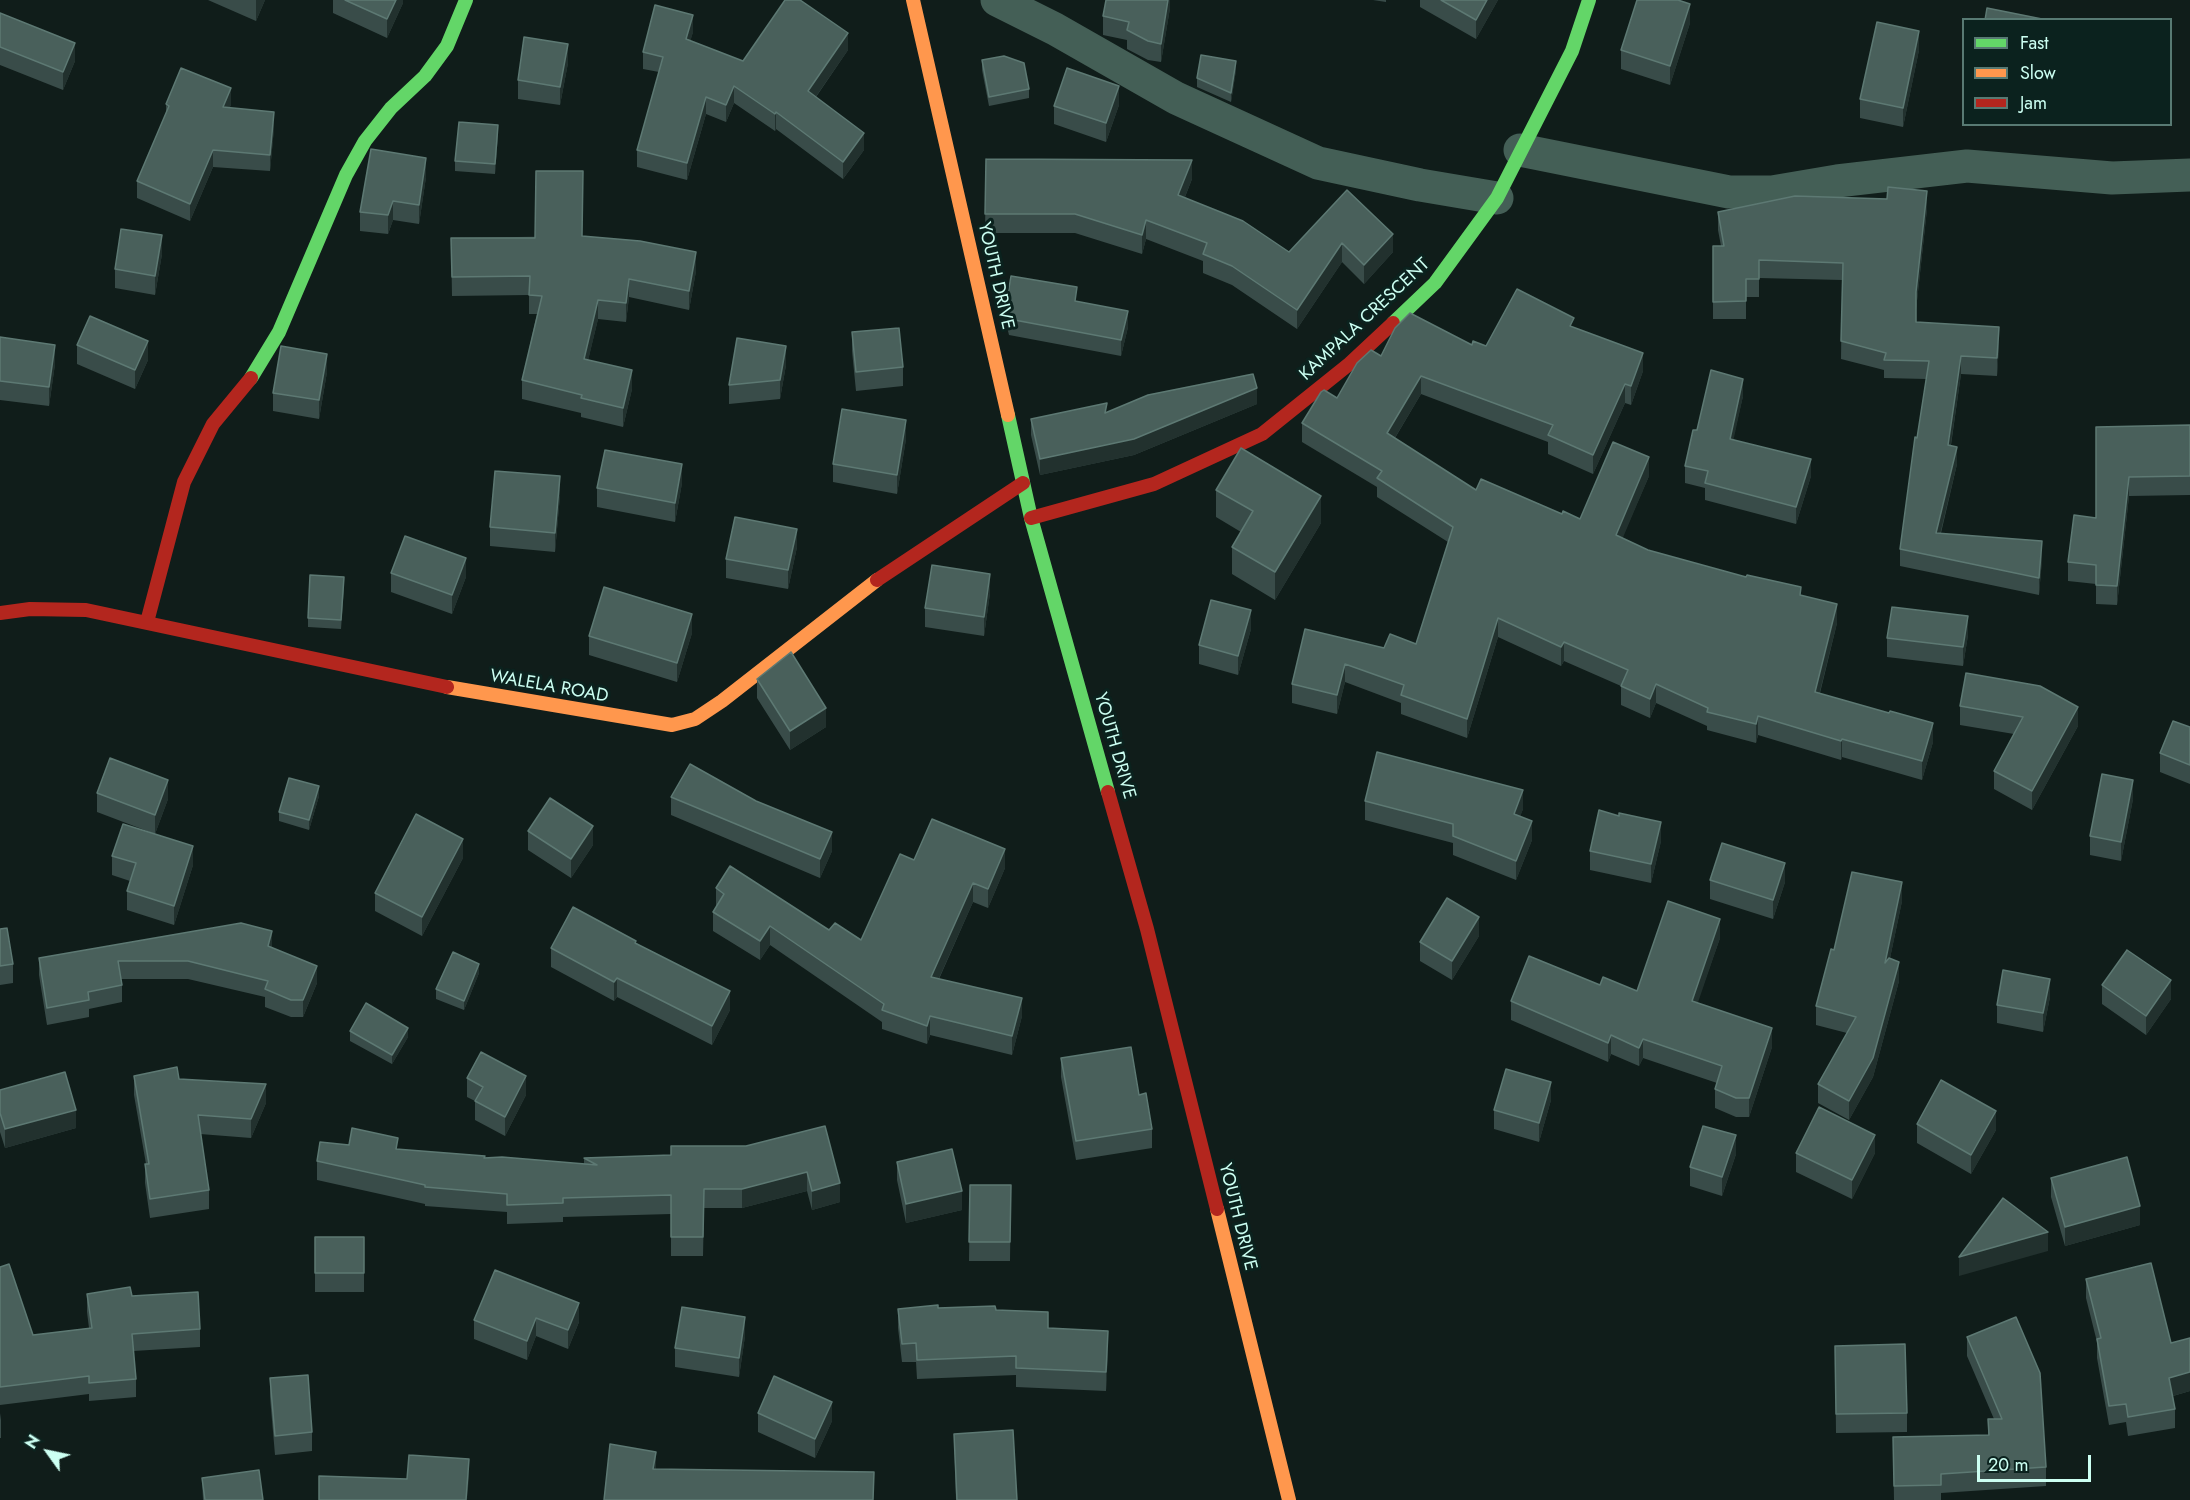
<!DOCTYPE html>
<style>
body{margin:0}
#map{position:relative;width:2190px;height:1500px;overflow:hidden;background:#101d1a;font-family:Jost,sans-serif}
canvas{display:block}
.legend{position:absolute;left:1962px;top:18px;width:210px;height:108px;box-sizing:border-box;background:#0b221e;border:2px solid #587a73;margin:0;padding:8px 10px;list-style:none;font-size:18px;color:#ccfff2}
.legend li{display:flex;align-items:center;gap:12px;height:30px}
.legend b{width:30px;border:2px solid #587a73}
.north{position:absolute;left:18px;top:1422px;width:60px;height:60px;-webkit-text-stroke:4px #0b221e;paint-order:stroke;rotate:303deg;font-size:16px;font-weight:700;line-height:24px;text-align:center;color:#ccfff2}
.north::after{content:'';display:block;margin:auto;width:21px;height:27px;background:#ccfff2;clip-path:polygon(50% 0,100% 100%,50% 72%,0 100%)}
.scale{position:absolute;left:1977px;top:1455px;width:114px;height:27px;box-sizing:border-box;border:3px solid #ccfff2;border-top:0;padding-left:8px;font-size:18px;line-height:21px;white-space:nowrap;color:#ccfff2;-webkit-text-stroke:4px #0b221e;paint-order:stroke}
</style>
<div id="map">
<canvas width="2190" height="1500"></canvas>
<ul class="legend">
<li><b style="height:8px;background:#63d668"></b>Fast</li>
<li><b style="height:8px;background:#ff974d"></b>Slow</li>
<li><b style="height:8px;background:#b3261e"></b>Jam</li>
</ul>
<div class="north">N</div>
<div class="scale">20 m</div>
</div>
<script>
const ctx = document.querySelector('canvas').getContext('2d');
ctx.lineJoin = 'round';
function poly(rows) {
  const path = new Path2D();
  for (const r of rows) {
    path.moveTo(r[0], r[1]);
    for (let i = 2; i < r.length; i += 2) path.lineTo(r[i], r[i + 1]);
  }
  return path;
}
function trace(path, color, width, dash) {
  ctx.strokeStyle = color;
  ctx.lineWidth = width;
  ctx.lineCap = dash ? 'butt' : 'round';
  ctx.setLineDash(dash || []);
  ctx.stroke(path);
}
function fillPath(path, color) {
  ctx.fillStyle = color;
  ctx.fill(path, 'evenodd');
}
function label(font, color, halo, rows, align = 'center') {
  ctx.font = font + ' Jost,sans-serif';
  ctx.lineWidth = 6;
  ctx.setLineDash([]);
  ctx.textBaseline = 'middle';
  ctx.strokeStyle = halo;
  ctx.fillStyle = color;
  for (const [text, x, y, turn = 0] of rows) {
    ctx.save();
    ctx.translate(x, y);
    ctx.rotate((+turn || 0) * Math.PI / 180);
    ctx.textAlign = isNaN(turn) ? turn : align;
    if (halo) ctx.strokeText(text, 0, 0);
    ctx.fillText(text, 0, 0);
    ctx.restore();
  }
}
trace(poly([
 [997,0,1055,29,1176,98,1318,163,1420,185,1497,198],
 [1520,150,1729,192,1772,192,1837,181,1967,166,2112,178,2190,175]
]), '#445f56', 33);
trace(poly([
 [1393,323,1435,283,1497,198,1572,51,1589,0],
 [251,378,279,332,346,175,365,141,391,108,425,76,447,46,466,0],
 [1008,415,1031,518,1108,792]
]), '#63d668', 14);
trace(poly([
 [913,0,1008,415],
 [447,687,672,725,695,719,722,701,877,580],
 [1217,1209,1289,1500]
]), '#ff974d', 14);
trace(poly([
 [1031,518,1154,484,1262,434,1348,365,1393,323],
 [877,580,1023,483],
 [0,613,30,609,86,610,447,687],
 [147,622,184,482,213,424,251,378],
 [1108,792,1147,929,1217,1209]
]), '#b3261e', 14);
fillPath(poly([
 [208,0,265,0,256,21],
 [333,0,403,0,403,3,387,38,333,13],
 [1170,0,1170,8,1161,62,1148,60,1127,49,1127,40,1103,35,1103,16],
 [1373,0,1386,0,1386,2],
 [1420,0,1498,0,1476,39,1420,7],
 [0,13,75,61,63,90,0,65],
 [1690,23,1670,85,1621,69,1621,50],
 [693,32,690,41,743,61,848,50,816,97,864,150,843,179,776,129,775,131,734,103,726,122,706,114,687,180,637,167,637,150,659,72,643,69,643,52],
 [1919,50,1903,127,1860,118,1860,99],
 [982,60,1029,89,1029,98,989,106,982,70],
 [568,63,560,105,518,99,518,80],
 [1236,70,1231,102,1197,87,1197,78],
 [166,104,231,105,229,108,274,128,270,171,213,167,190,221,137,198,137,181,166,113],
 [1119,105,1106,142,1054,124,1054,106],
 [498,134,495,174,455,171,455,161],
 [986,159,1192,179,1185,197,1289,252,1347,190,1393,252,1364,284,1342,262,1297,329,1232,285,1203,273,1203,261,1146,239,1142,254,1075,233,985,233],
 [426,177,419,224,393,220,388,234,360,231,360,212],
 [1927,209,1916,310,1916,322,1999,345,1997,376,1961,374,1951,445,1957,464,1941,533,2042,559,2039,595,1900,566,1900,549,1926,379,1884,378,1884,370,1841,359,1842,280,1759,278,1759,297,1746,297,1746,319,1713,319,1713,246,1721,246,1718,230,1718,212],
 [582,236,696,271,689,310,629,297,626,322,598,319,588,360,632,389,623,427,581,417,581,413,522,399,522,380,537,314,529,314,529,295,452,296,451,238],
 [162,254,155,295,115,288,115,269],
 [1006,306,1128,327,1121,356,1009,335,1006,323],
 [1574,327,1643,371,1631,405,1625,403,1593,474,1548,454,1548,442,1421,394,1395,438,1476,490,1580,519,1649,476,1622,538,1648,550,1801,596,1837,623,1820,693,1933,742,1922,780,1842,757,1841,760,1758,735,1756,743,1707,730,1707,726,1656,703,1650,718,1621,705,1621,686,1564,661,1561,666,1498,637,1467,738,1401,714,1401,703,1345,682,1337,714,1292,703,1292,684,1384,648,1416,644,1448,542,1377,497,1377,487,1302,442,1302,423,1337,398,1381,356,1472,345,1486,346],
 [852,332,903,367,903,386,856,391,852,351],
 [0,337,55,364,49,406,0,400],
 [77,345,148,360,135,389,77,364],
 [786,365,780,399,729,404,729,385],
 [327,372,319,419,273,411,273,393],
 [1743,396,1733,439,1811,476,1796,524,1705,500,1705,488,1685,483,1685,466,1697,430],
 [1257,404,1134,455,1040,475,1031,435,1031,419,1107,412],
 [2190,425,2190,495,2129,496,2117,605,2096,604,2096,584,2068,581,2068,562,2096,518,2096,427],
 [906,439,897,494,833,482,833,464],
 [682,483,675,522,597,507,597,488],
 [1216,490,1321,523,1275,600,1232,574,1232,547,1241,532,1216,517],
 [560,495,555,552,490,546,490,527],
 [797,547,788,589,726,578,726,559],
 [391,573,466,577,452,614,391,592],
 [344,586,341,629,308,627,308,618],
 [990,593,984,636,925,627,925,608],
 [1251,629,1238,675,1199,664,1199,645],
 [692,633,677,682,589,655,589,636],
 [1968,635,1963,666,1887,657,1887,638],
 [757,679,826,727,790,750,757,698],
 [1960,706,2078,726,2032,810,1994,789,1994,771,2014,734,1960,725],
 [2190,727,2190,784,2160,772,2160,753],
 [97,793,168,799,155,834,97,812],
 [319,796,309,830,279,821,279,812],
 [671,797,832,851,820,878,671,815],
 [2133,799,2121,861,2090,855,2090,836],
 [1365,801,1523,809,1520,816,1532,840,1516,880,1453,855,1453,843,1365,820],
 [528,831,593,845,571,878,528,850],
 [1661,841,1651,883,1590,870,1590,851],
 [112,856,193,865,174,925,127,910,127,891,130,881,112,875],
 [463,858,422,936,375,911,375,893],
 [914,860,1005,868,988,908,973,902,939,979,1022,1016,1012,1055,930,1035,927,1044,882,1029,882,1022,770,945,760,960,713,931,713,912,716,908,716,888,829,930,861,940],
 [1710,880,1785,882,1773,919,1710,899],
 [1902,901,1890,958,1899,981,1873,1077,1849,1120,1818,1103,1818,1084,1847,1033,1816,1025,1816,1006,1834,950],
 [0,929,13,964,13,983,0,985],
 [1479,936,1452,980,1420,961,1420,942],
 [1720,938,1697,1003,1772,1047,1749,1117,1736,1117,1715,1108,1715,1089,1717,1083,1643,1058,1639,1066,1611,1054,1608,1062,1511,1020,1511,1001,1600,985,1637,991],
 [636,944,730,1010,712,1045,617,997,614,1001,551,967,551,948],
 [272,948,317,983,303,1017,291,1017,265,1007,265,997,188,979,121,979,122,985,122,1002,89,1009,89,1017,47,1025,39,975,39,958],
 [479,973,464,1010,436,999,436,989],
 [2102,985,2171,999,2146,1035,2102,1004],
 [2050,997,2043,1032,1997,1023,1997,1005],
 [350,1031,408,1037,392,1064,350,1041],
 [1061,1058,1139,1095,1152,1129,1152,1148,1076,1160,1061,1077],
 [134,1076,179,1079,266,1103,251,1138,200,1134,209,1190,209,1209,150,1218,145,1183,145,1164,146,1164,134,1095],
 [467,1078,526,1095,505,1136,475,1120,475,1101,467,1097],
 [0,1090,76,1128,5,1148,0,1132],
 [1551,1100,1539,1142,1494,1129,1494,1110],
 [1917,1124,1996,1130,1971,1174,1917,1143],
 [825,1126,840,1202,812,1210,807,1191,742,1208,704,1208,703,1256,671,1256,671,1214,563,1217,563,1222,507,1224,507,1212,425,1206,425,1204,317,1180,317,1161,398,1149,485,1158,584,1164,584,1158,671,1155,746,1146],
 [1796,1153,1875,1153,1852,1199,1796,1172],
 [1736,1154,1722,1196,1690,1186,1690,1167],
 [897,1162,962,1210,906,1223,897,1180],
 [2051,1178,2140,1225,2065,1246,2051,1197],
 [970,1185,1011,1185,1010,1261,969,1261],
 [315,1237,364,1237,364,1292,315,1292],
 [0,1267,33,1335,89,1328,87,1312,87,1294,132,1296,200,1329,200,1347,133,1351,136,1379,136,1397,89,1401,89,1394,0,1405],
 [495,1270,579,1322,568,1349,536,1336,527,1360,474,1339,474,1320],
 [2086,1279,2171,1343,2190,1391,2173,1396,2175,1409,2175,1428,2128,1436,2126,1422,2109,1425,2097,1358,2097,1342,2086,1298],
 [938,1308,996,1310,1108,1350,1106,1391,1016,1387,1016,1375,917,1379,916,1362,902,1362,898,1328,898,1309],
 [745,1336,739,1377,675,1367,675,1348],
 [1967,1337,2046,1467,2046,1486,1941,1493,1941,1500,1894,1500,1893,1437,1988,1435,1988,1419,1994,1419,1967,1356],
 [1835,1346,1907,1413,1907,1432,1836,1433],
 [270,1378,312,1432,312,1451,275,1455,270,1397],
 [0,1413,1,1420,1,1438,0,1438],
 [758,1413,832,1421,815,1458,758,1432],
 [954,1434,1017,1500,956,1500],
 [202,1478,263,1500,203,1500]
]), '#394c49');
fillPath(poly([
 [256,0,265,0,256,21],
 [396,0,403,0,403,3,387,38,387,19],
 [1168,0,1170,0,1170,8,1161,62,1161,44],
 [1487,0,1498,0,1476,39,1476,20],
 [1690,4,1690,23,1670,85,1670,66],
 [693,15,693,32,686,56,686,39],
 [1919,31,1919,50,1903,127,1903,108],
 [848,33,848,50,808,108,808,91],
 [75,43,75,61,63,90,63,72],
 [568,44,568,63,560,105,560,87],
 [1236,61,1236,70,1231,102,1231,93],
 [734,86,734,103,726,122,726,105],
 [1119,86,1119,105,1106,142,1106,123],
 [231,88,231,105,223,124,223,107],
 [706,97,706,114,687,180,687,163],
 [274,112,274,128,270,171,270,155],
 [776,112,776,129,775,131,775,114],
 [498,125,498,134,495,174,495,164],
 [864,133,864,150,843,179,843,162],
 [213,150,213,167,190,221,190,204],
 [426,158,426,177,419,224,419,205],
 [1192,160,1192,179,1178,214,1178,195],
 [1927,191,1927,209,1916,310,1916,340,1916,292],
 [393,201,393,220,388,234,388,215],
 [1146,220,1146,239,1142,254,1142,235],
 [1393,234,1393,252,1364,284,1364,265],
 [162,235,162,254,155,295,155,276],
 [1342,243,1342,262,1297,329,1297,310],
 [696,252,696,271,689,310,689,291],
 [629,279,629,297,626,322,626,303],
 [598,300,598,319,584,378,584,359],
 [1128,311,1128,327,1121,356,1121,340],
 [1999,327,1999,345,1997,376,1997,358],
 [148,341,148,360,135,389,135,370],
 [55,345,55,364,49,406,49,387],
 [786,346,786,365,780,399,780,380],
 [1643,353,1643,371,1631,405,1631,386],
 [327,354,327,372,319,419,319,400],
 [1961,356,1961,374,1948,463,1948,445],
 [632,370,632,389,623,427,623,408],
 [1421,376,1421,394,1387,451,1387,433],
 [1743,379,1743,396,1730,456,1730,439],
 [1625,384,1625,403,1593,474,1593,455],
 [1257,388,1257,404,1134,455,1040,475,1040,459],
 [906,420,906,439,897,494,897,475],
 [1957,447,1957,464,1936,551,1936,533],
 [1649,457,1649,476,1616,554,1616,535],
 [1811,459,1811,476,1796,524,1796,507],
 [682,464,682,483,675,522,675,503],
 [560,476,560,495,555,552,555,533],
 [2129,477,2129,496,2117,605,2117,586],
 [1321,496,1321,523,1275,600,1275,572],
 [797,529,797,547,788,589,788,570],
 [2042,541,2042,559,2039,595,2039,578],
 [466,558,466,577,452,614,452,595],
 [990,574,990,593,984,636,984,617],
 [1837,604,1837,623,1815,711,1815,692],
 [1251,610,1251,629,1238,675,1238,656],
 [692,614,692,633,677,682,677,663],
 [1968,616,1968,635,1963,666,1963,647],
 [1498,618,1498,637,1467,738,1467,719],
 [1564,642,1564,661,1561,666,1561,647],
 [1345,664,1345,682,1337,714,1337,695],
 [1656,684,1656,703,1650,718,1650,699],
 [2078,707,2078,726,2032,810,2032,791],
 [826,708,826,727,790,750,790,731],
 [1758,716,1758,735,1756,743,1756,724],
 [1933,723,1933,742,1922,780,1922,761],
 [1842,739,1842,757,1841,760,1841,741],
 [168,780,168,799,155,834,155,815],
 [2133,780,2133,799,2121,861,2121,842],
 [319,786,319,796,309,830,309,820],
 [1523,790,1523,809,1514,833,1514,814],
 [1532,821,1532,840,1516,880,1516,861],
 [1661,822,1661,841,1651,883,1651,864],
 [593,826,593,845,571,878,571,859],
 [832,832,832,851,820,878,820,859],
 [463,839,463,858,422,936,422,917],
 [193,846,193,865,174,925,174,906],
 [1005,849,1005,868,988,908,988,889],
 [1785,863,1785,882,1773,919,1773,900],
 [1902,882,1902,901,1885,982,1885,963],
 [973,883,973,902,931,996,931,977],
 [1479,917,1479,936,1452,980,1452,961],
 [1720,919,1720,938,1692,1020,1692,1001],
 [770,926,770,945,760,960,760,941],
 [272,931,272,948,268,946],
 [1899,962,1899,981,1873,1077,1849,1120,1849,1101],
 [479,964,479,973,464,1010,464,1001],
 [317,966,317,983,303,1017,303,1000],
 [617,978,617,997,614,1001,614,982],
 [2050,979,2050,997,2043,1032,2043,1013],
 [2171,980,2171,999,2146,1035,2146,1016],
 [730,991,730,1010,712,1045,712,1026],
 [1022,998,1022,1016,1012,1055,1012,1036],
 [930,1016,930,1035,927,1044,927,1026],
 [408,1028,408,1037,392,1064,392,1055],
 [1772,1028,1772,1047,1749,1117,1749,1098],
 [1611,1035,1611,1054,1608,1062,1608,1043],
 [1643,1039,1643,1058,1639,1066,1639,1048],
 [526,1076,526,1095,505,1136,505,1117],
 [1551,1082,1551,1100,1539,1142,1539,1123],
 [266,1084,266,1103,251,1138,251,1119],
 [76,1110,76,1128,5,1148,5,1129],
 [1996,1111,1996,1130,1971,1174,1971,1155],
 [1736,1135,1736,1154,1722,1196,1722,1177],
 [1875,1135,1875,1153,1852,1199,1852,1180],
 [807,1172,807,1191,742,1208,742,1189],
 [840,1183,840,1202,812,1210,812,1191],
 [962,1191,962,1210,906,1223,906,1204],
 [2140,1206,2140,1225,2065,1246,2065,1227],
 [2048,1232,2048,1251,1959,1276,1959,1257],
 [579,1303,579,1322,568,1349,568,1330],
 [745,1317,745,1336,739,1377,739,1358],
 [536,1318,536,1336,527,1360,527,1341],
 [1108,1331,1108,1350,1106,1391,1106,1372],
 [2190,1372,2190,1391,2169,1397,2169,1378],
 [832,1402,832,1421,815,1458,815,1439],
 [656,1452,656,1471,653,1469],
 [469,1459,469,1478,467,1500,466,1500]
]), '#22312e');
const building = poly([
 [345,0,396,0,387,19,345,0],
 [785,0,800,0,848,33,808,91,864,133,843,162,776,112,775,114,734,86,726,105,706,97,687,163,637,150,663,57,643,52,655,5,693,15,686,39,743,61,785,0],
 [1106,0,1168,0,1161,44,1148,41,1127,30,1129,22,1103,16,1106,0],
 [1441,0,1487,0,1476,20,1441,0],
 [1637,0,1678,0,1690,4,1670,66,1621,50,1637,0],
 [1987,8,2047,20,1985,20,1987,8],
 [0,13,75,43,63,72,0,47,0,13],
 [1877,22,1919,31,1903,108,1860,99,1877,22],
 [524,37,568,44,560,87,518,80,524,37],
 [1201,55,1236,61,1231,93,1197,78,1201,55],
 [1004,56,1024,63,1029,89,989,97,982,60,1004,56],
 [181,68,231,88,223,107,274,112,270,155,213,150,190,204,137,181,169,106,166,104,181,68],
 [1067,68,1119,86,1106,123,1054,106,1067,68],
 [459,122,498,125,495,164,455,161,459,122],
 [371,149,426,158,419,205,393,201,388,215,360,212,371,149],
 [986,159,1192,160,1178,195,1243,221,1289,252,1347,190,1393,234,1364,265,1342,243,1297,310,1232,266,1203,254,1207,243,1146,220,1142,235,1075,214,985,214,986,159],
 [536,171,583,171,582,236,640,241,696,252,689,291,629,279,626,303,598,300,584,359,632,370,623,408,581,398,582,395,522,380,542,296,529,295,530,276,452,277,451,238,535,238,536,171],
 [1888,187,1927,191,1916,292,1916,322,1999,327,1997,358,1961,356,1948,445,1957,447,1936,533,2042,541,2039,578,1900,549,1915,437,1917,438,1929,361,1884,360,1886,353,1841,341,1843,263,1759,260,1759,279,1746,279,1746,301,1713,302,1713,246,1724,246,1718,212,1795,196,1887,199,1888,187],
 [121,229,162,235,155,276,115,269,121,229],
 [1011,276,1077,287,1075,301,1128,311,1121,340,1009,319,1006,306,1011,276],
 [1517,289,1574,318,1570,326,1643,353,1631,386,1625,384,1593,455,1548,435,1553,425,1421,376,1387,433,1476,490,1481,479,1562,514,1563,511,1580,519,1613,442,1649,457,1616,535,1648,550,1746,577,1747,575,1801,587,1800,595,1837,604,1815,692,1889,713,1890,711,1933,723,1922,761,1842,739,1841,741,1758,716,1756,724,1707,712,1708,708,1656,684,1650,699,1621,686,1628,670,1564,642,1561,647,1498,618,1467,719,1401,695,1404,685,1345,664,1337,695,1292,684,1305,629,1384,648,1390,634,1416,644,1453,527,1377,478,1382,471,1302,423,1321,392,1324,390,1337,398,1357,363,1371,350,1381,356,1395,328,1410,313,1472,345,1473,341,1486,346,1517,289],
 [90,316,148,341,135,370,77,345,90,316],
 [899,328,903,367,856,372,852,332,899,328],
 [0,337,55,345,49,387,0,381,0,337],
 [737,338,786,346,780,380,729,385,737,338],
 [281,346,327,354,319,400,273,393,281,346],
 [1711,370,1743,379,1730,439,1811,459,1796,507,1705,483,1708,471,1685,466,1693,430,1697,430,1711,370],
 [1253,374,1257,388,1134,439,1040,459,1031,419,1107,403,1105,413,1148,395,1253,374],
 [842,409,906,420,897,475,833,464,842,409],
 [2190,425,2190,476,2129,477,2117,586,2096,585,2096,565,2068,562,2074,515,2096,518,2096,427,2190,425],
 [1241,448,1321,496,1275,572,1232,547,1253,511,1216,490,1241,448],
 [605,450,682,464,675,503,597,488,605,450],
 [495,471,560,476,555,533,490,527,495,471],
 [735,517,797,529,788,570,726,559,735,517],
 [405,536,466,558,452,595,391,573,405,536],
 [932,565,990,574,984,617,925,608,932,565],
 [310,575,344,577,341,620,308,618,310,575],
 [604,587,692,614,677,663,589,636,604,587],
 [1211,600,1251,610,1238,656,1199,645,1211,600],
 [1892,607,1968,616,1963,647,1887,638,1892,607],
 [791,652,826,708,790,731,757,679,791,652],
 [1966,673,2040,686,2078,707,2032,791,1994,771,2023,717,1960,706,1966,673],
 [2173,721,2190,727,2190,765,2160,753,2173,721],
 [1377,752,1523,790,1514,814,1532,821,1516,861,1453,836,1453,824,1365,801,1377,752],
 [110,758,168,780,155,815,97,793,110,758],
 [690,764,756,801,832,832,820,859,671,797,690,764],
 [2102,774,2133,780,2121,842,2090,836,2102,774],
 [289,778,319,786,309,820,279,812,289,778],
 [550,798,593,826,571,859,528,831,550,798],
 [1599,810,1619,816,1619,813,1661,822,1651,864,1590,851,1599,810],
 [416,814,463,839,422,917,375,893,416,814],
 [932,819,1005,849,988,889,973,883,931,977,1022,998,1012,1036,930,1016,927,1026,882,1010,884,1004,770,926,760,941,713,912,724,894,716,888,730,866,829,930,835,923,861,940,900,854,914,860,932,819],
 [123,824,193,846,174,906,127,891,136,863,112,856,123,824],
 [1722,843,1785,863,1773,900,1710,880,1722,843],
 [1852,872,1902,882,1885,963,1889,958,1899,962,1873,1058,1849,1101,1818,1084,1856,1017,1816,1006,1831,949,1834,950,1852,872],
 [1447,898,1479,917,1452,961,1420,942,1447,898],
 [1668,901,1720,919,1692,1001,1772,1028,1749,1098,1736,1098,1715,1089,1722,1066,1643,1039,1639,1048,1611,1035,1608,1043,1511,1001,1529,956,1600,985,1603,977,1637,991,1668,901],
 [573,907,636,941,635,943,730,991,712,1026,617,978,614,982,551,948,573,907],
 [241,923,272,931,268,946,317,966,303,1000,291,1000,265,989,268,981,188,961,118,961,122,985,88,992,89,1000,47,1008,39,958,241,923],
 [7,928,13,964,0,966,0,929,7,928],
 [2127,950,2171,980,2146,1016,2102,985,2127,950],
 [453,952,479,964,464,1001,436,989,453,952],
 [2003,970,2050,979,2043,1013,1997,1005,2003,970],
 [366,1003,408,1028,392,1055,350,1031,366,1003],
 [1131,1047,1139,1095,1146,1093,1152,1129,1076,1141,1061,1058,1131,1047],
 [481,1052,526,1076,505,1117,475,1101,483,1087,467,1078,481,1052],
 [177,1067,179,1079,266,1084,251,1119,198,1115,209,1190,150,1199,145,1164,149,1164,134,1076,177,1067],
 [1506,1069,1551,1082,1539,1123,1494,1110,1506,1069],
 [65,1072,76,1110,5,1129,0,1113,0,1090,65,1072],
 [1941,1080,1996,1111,1971,1155,1917,1124,1941,1080],
 [1819,1107,1875,1135,1852,1180,1796,1153,1819,1107],
 [825,1126,840,1183,812,1191,807,1172,742,1189,704,1189,703,1237,671,1237,671,1195,563,1198,563,1203,507,1205,507,1194,425,1187,425,1185,317,1161,320,1142,349,1145,352,1128,398,1138,396,1149,485,1156,484,1158,502,1157,597,1165,584,1158,671,1155,671,1146,746,1146,825,1126],
 [1703,1126,1736,1135,1722,1177,1690,1167,1703,1126],
 [952,1149,962,1191,906,1204,897,1162,952,1149],
 [2127,1157,2140,1206,2065,1227,2051,1178,2127,1157],
 [970,1185,1011,1185,1010,1242,969,1242,970,1185],
 [2003,1198,2048,1232,1959,1257,2003,1198],
 [315,1237,364,1237,364,1273,315,1273,315,1237],
 [2151,1263,2171,1343,2190,1338,2190,1372,2169,1378,2175,1409,2128,1417,2126,1404,2109,1406,2097,1339,2101,1338,2086,1279,2151,1263],
 [9,1264,33,1335,92,1328,87,1294,130,1287,132,1296,198,1292,200,1329,132,1334,136,1379,89,1383,89,1376,0,1387,0,1267,9,1264],
 [495,1270,579,1303,568,1330,536,1318,527,1341,474,1320,495,1270],
 [938,1305,938,1308,995,1306,996,1310,1048,1312,1048,1328,1108,1331,1106,1372,1016,1368,1016,1356,917,1360,916,1343,902,1344,898,1309,938,1305],
 [682,1307,745,1317,739,1358,675,1348,682,1307],
 [2016,1317,2040,1373,2046,1467,1941,1474,1941,1485,1894,1486,1893,1437,1989,1435,1988,1419,2002,1419,1967,1337,2016,1317],
 [1905,1344,1907,1413,1836,1414,1835,1346,1905,1344],
 [308,1375,312,1432,275,1436,270,1378,308,1375],
 [774,1376,832,1402,815,1439,758,1413,774,1376],
 [1013,1430,1017,1500,957,1500,954,1434,1013,1430],
 [610,1444,656,1452,653,1469,874,1472,873,1500,604,1500,610,1444],
 [409,1455,469,1459,466,1500,319,1500,319,1476,407,1479,409,1455],
 [259,1470,263,1500,205,1500,202,1478,259,1470]
]);
fillPath(building, '#49605b');
trace(building, '#5d7973', 1.5);
label('18px', '#ccfff2', '#0b221e', [
 ["YOUTH DRIVE",995,276,77],
 ["KAMPALA CRESCENT",1365,320,-43],
 ["WALELA ROAD",549,687,10],
 ["YOUTH DRIVE",1114,746,74],
 ["YOUTH DRIVE",1237,1217,76]
]);
</script>
